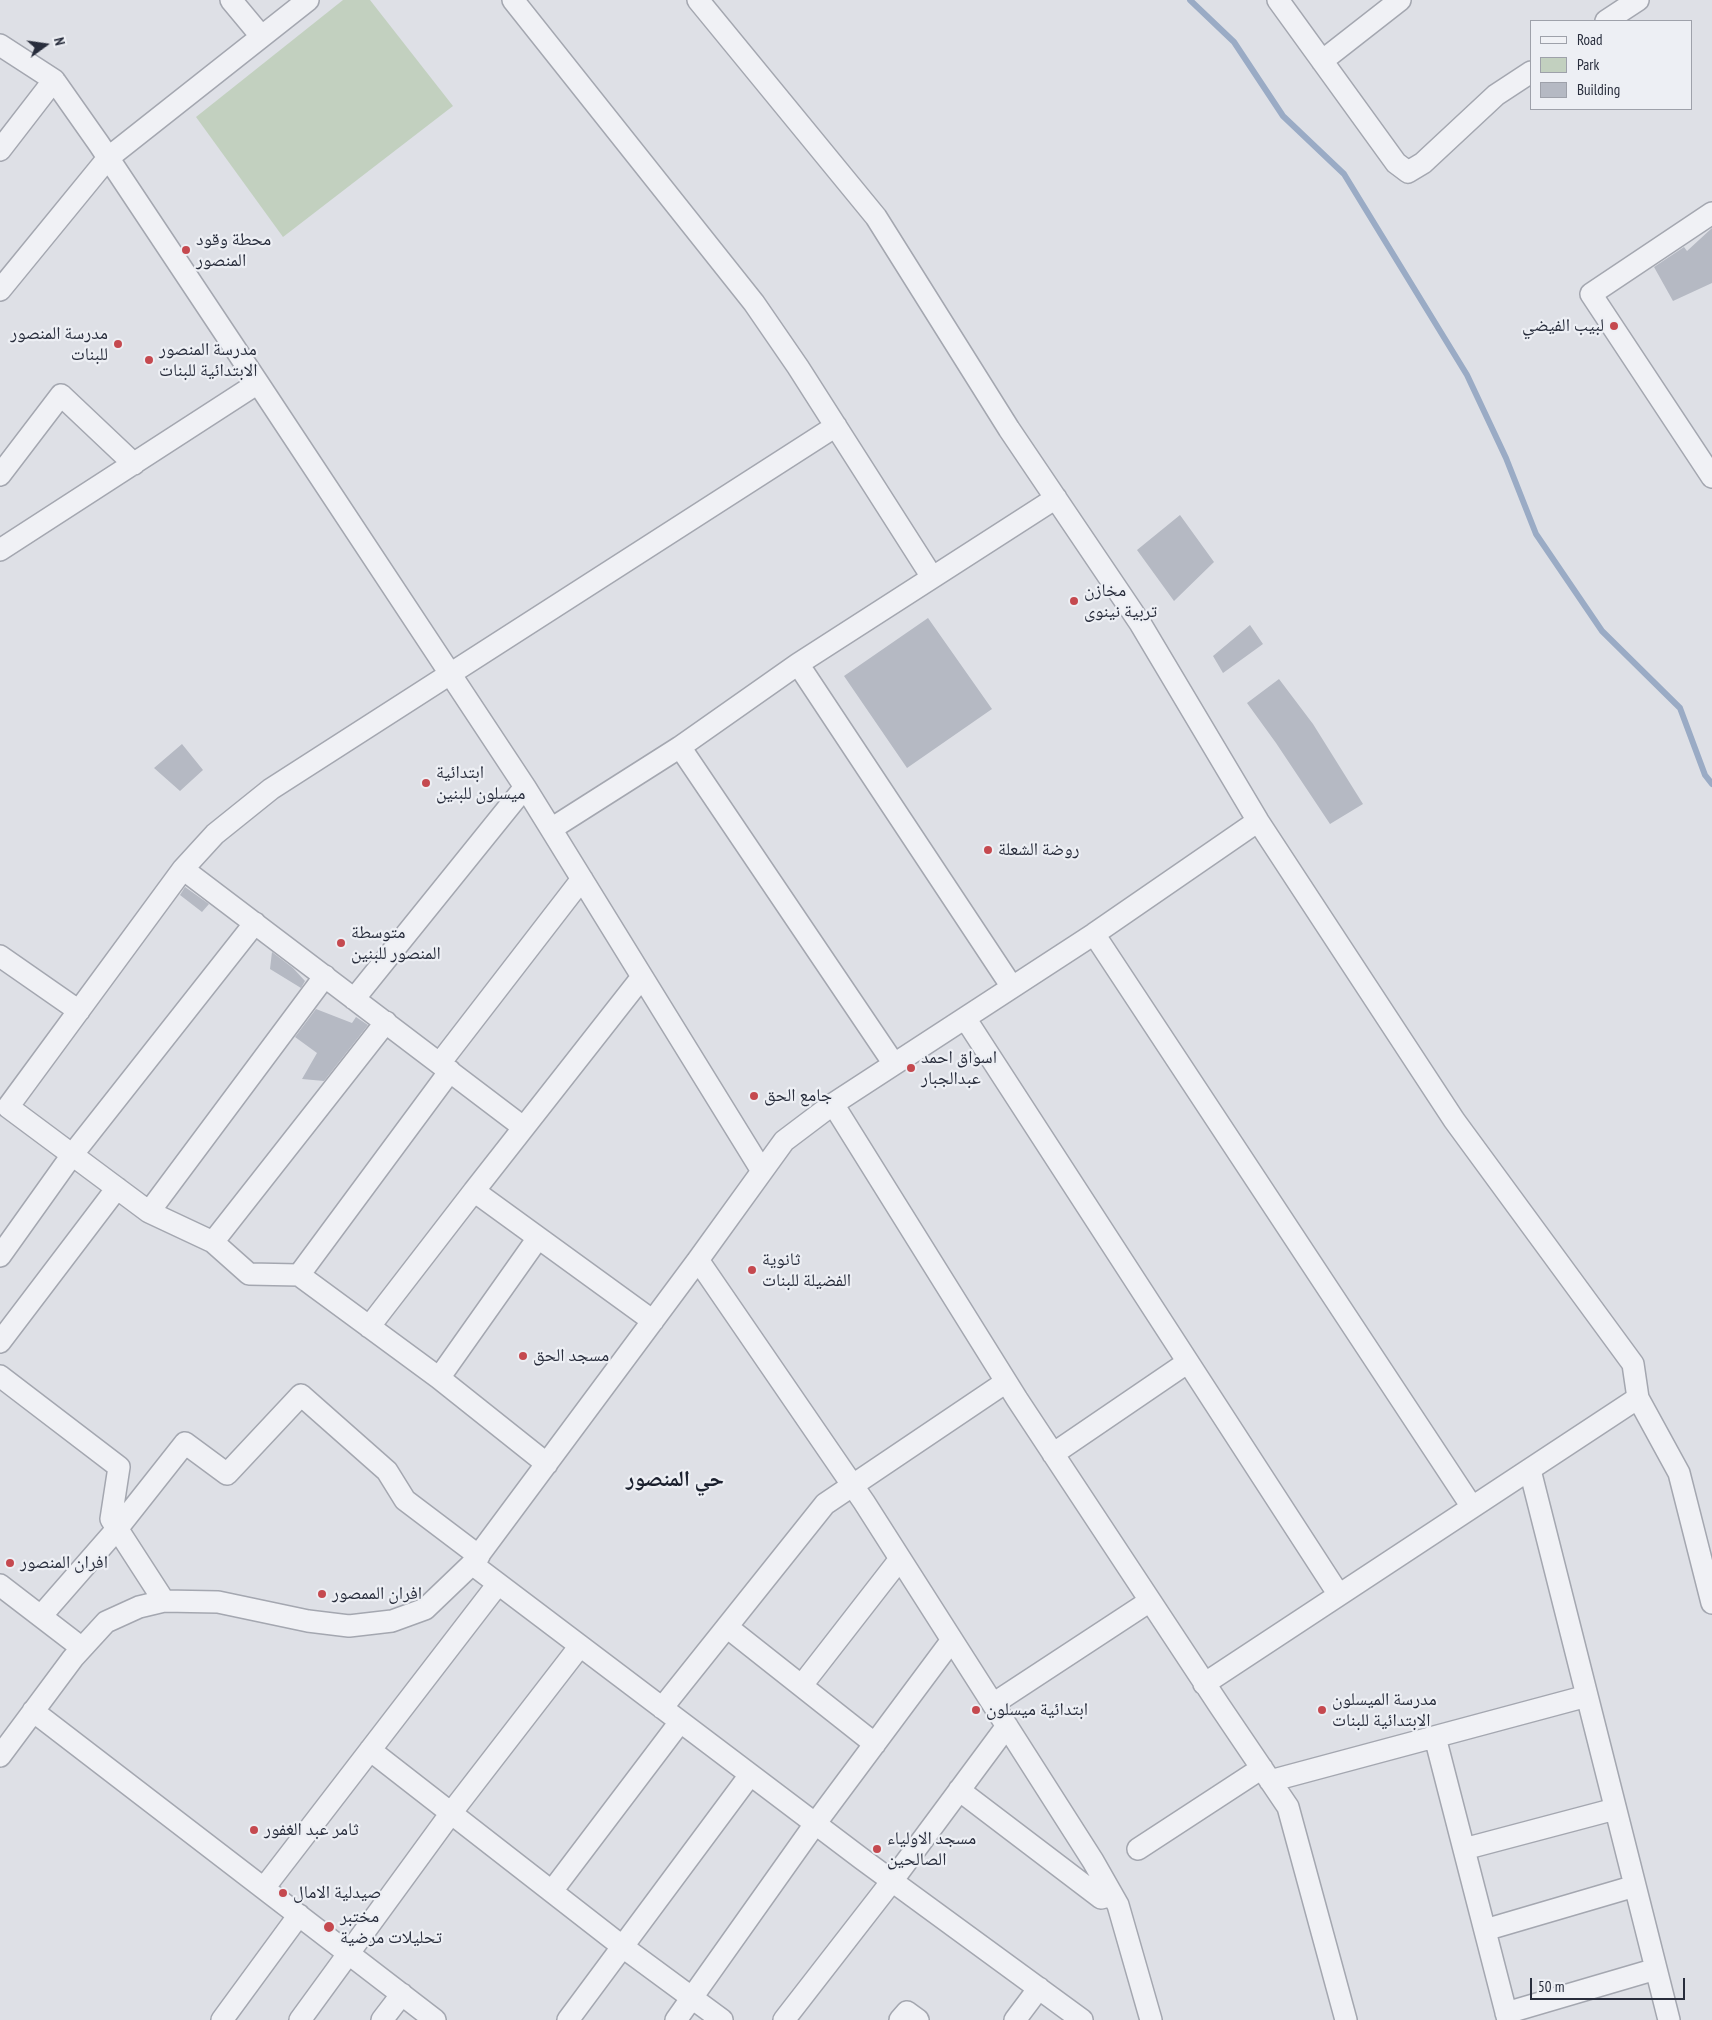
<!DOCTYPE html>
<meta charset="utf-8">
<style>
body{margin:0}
#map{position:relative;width:1712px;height:2020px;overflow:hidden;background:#dee0e6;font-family:"PT Sans Narrow",sans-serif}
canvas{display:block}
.legend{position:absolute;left:1530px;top:20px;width:162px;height:90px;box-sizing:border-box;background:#edeff4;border:1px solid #9ea1aa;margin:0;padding:6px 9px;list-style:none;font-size:15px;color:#282d3c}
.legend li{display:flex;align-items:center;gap:10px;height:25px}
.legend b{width:25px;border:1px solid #9ea1aa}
.north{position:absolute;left:20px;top:20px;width:50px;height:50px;-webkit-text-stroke:4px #edeff4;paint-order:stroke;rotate:76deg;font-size:14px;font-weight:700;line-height:20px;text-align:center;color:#282d3c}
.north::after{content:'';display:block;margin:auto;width:18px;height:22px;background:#282d3c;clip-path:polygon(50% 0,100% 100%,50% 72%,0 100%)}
.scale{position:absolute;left:1530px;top:1978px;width:155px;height:22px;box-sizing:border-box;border:2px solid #282d3c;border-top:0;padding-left:6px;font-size:15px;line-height:18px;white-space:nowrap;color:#282d3c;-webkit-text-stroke:4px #edeff4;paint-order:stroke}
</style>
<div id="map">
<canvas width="1712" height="2020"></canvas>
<ul class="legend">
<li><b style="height:6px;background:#f0f1f5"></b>Road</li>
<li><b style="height:14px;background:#c2d0bf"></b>Park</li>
<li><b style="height:14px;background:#b5b9c3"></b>Building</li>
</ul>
<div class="north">N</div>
<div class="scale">50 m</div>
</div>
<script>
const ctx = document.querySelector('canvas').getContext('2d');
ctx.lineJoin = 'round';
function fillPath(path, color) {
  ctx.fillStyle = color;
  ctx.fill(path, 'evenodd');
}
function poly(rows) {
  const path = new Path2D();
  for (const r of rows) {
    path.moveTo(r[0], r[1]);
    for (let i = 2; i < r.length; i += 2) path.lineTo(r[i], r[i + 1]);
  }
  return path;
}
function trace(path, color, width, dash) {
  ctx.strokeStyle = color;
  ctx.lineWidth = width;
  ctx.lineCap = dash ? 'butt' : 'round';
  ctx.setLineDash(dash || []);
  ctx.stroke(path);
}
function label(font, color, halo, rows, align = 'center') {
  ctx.font = font + ' "PT Sans Narrow","Noto Naskh Arabic",sans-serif';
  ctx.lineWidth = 4.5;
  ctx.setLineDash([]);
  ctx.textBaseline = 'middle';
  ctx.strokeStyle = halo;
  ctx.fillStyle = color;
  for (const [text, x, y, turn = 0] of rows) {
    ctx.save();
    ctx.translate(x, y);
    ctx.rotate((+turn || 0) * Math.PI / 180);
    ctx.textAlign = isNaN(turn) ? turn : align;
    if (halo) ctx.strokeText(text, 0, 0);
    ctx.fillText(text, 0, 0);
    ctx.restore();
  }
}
fillPath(poly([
 [343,0,370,0,453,106,283,237,196,117]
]), '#c2d0bf');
trace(poly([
 [1190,0,1234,42,1283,116,1344,174,1467,375,1506,458,1536,534,1602,631,1680,708,1705,775,1712,784]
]), '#9aabc5', 6);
fillPath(poly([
 [1712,228,1712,283,1673,301,1654,267,1684,247,1687,251],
 [1180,515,1214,562,1174,601,1137,550],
 [928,618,992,709,907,768,844,676],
 [1250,625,1263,644,1223,673,1213,656],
 [1279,679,1313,724,1363,804,1330,824,1276,743,1247,703],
 [182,744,203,770,180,791,154,768],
 [185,887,209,904,202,912,180,895],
 [272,952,293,968,305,981,301,988,270,969],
 [316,1009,352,1023,356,1017,368,1025,324,1081,302,1079,317,1053,295,1037]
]), '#b5b9c3');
const street = poly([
 [231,0,261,36],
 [513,0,754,303,798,367,932,577],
 [698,0,876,217,1009,429,1140,623,1258,821,1454,1120,1633,1364,1638,1398,1679,1473,1712,1603],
 [1278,0,1396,163,1408,172,1423,163,1496,95,1531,72],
 [1606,21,1638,0],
 [0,45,54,80,99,144,258,383,525,787,551,829],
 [1322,61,1400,0],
 [0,150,54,80],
 [1712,213,1591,294,1712,477],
 [0,290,108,158,308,0],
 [0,475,61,395,134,464],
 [0,550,258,383],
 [798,664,1056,498],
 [680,747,894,1064],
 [183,869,8,1107,149,1212,325,976],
 [1094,934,1472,1507],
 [0,956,79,1011],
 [642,977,474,1191,653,1321],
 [354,999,525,787],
 [965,1018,1339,1595],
 [440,1063,582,879],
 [833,1104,1017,1399,1219,1705,1288,1807,1346,2020],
 [523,1127,183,869,215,834,271,789,836,426],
 [762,1171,551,829,680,747,798,664,1012,987],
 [149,1212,213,1242,249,1274,299,1275,439,1378,547,1464],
 [213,1242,386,1022],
 [0,1256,72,1155,255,923],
 [698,1260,864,1502,1093,1861,1118,1905,1151,2020],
 [299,1275,450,1071],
 [369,1327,474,1191],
 [0,1342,117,1188],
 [0,1376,119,1467,111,1519,164,1601],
 [439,1378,538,1238],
 [1053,1454,1188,1362],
 [1530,1470,1669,2020],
 [472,1564,862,1859,1082,2020],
 [0,1585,82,1648],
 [41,1616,117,1529,185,1443,227,1474,301,1395,387,1471,405,1500,479,1556],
 [727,1627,875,1744],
 [1204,1684,1638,1398],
 [802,1685,900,1559],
 [993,1704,1150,1601],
 [662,1708,825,1504,1006,1382],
 [33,1711,435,2020],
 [1435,1737,1508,2020],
 [370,1750,623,1947,722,2020],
 [0,1756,73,1658,106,1622,139,1607,164,1601,218,1602,308,1621,349,1626,392,1621,425,1609,472,1564,698,1260,784,1141,833,1104,1094,934,1258,821],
 [1270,1781,1587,1696],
 [959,1790,1101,1898,1112,1895],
 [1138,1849,1262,1768],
 [1464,1849,1615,1809],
 [264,1888,498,1584],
 [552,1891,680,1722],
 [1485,1930,1635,1886],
 [1506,2013,1656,1969],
 [222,2020,299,1915],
 [300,2020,451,1813,580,1646],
 [382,2020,402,1994],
 [568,2020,750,1775],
 [676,2020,815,1824,952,1640],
 [784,2020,892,1881,1007,1726],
 [900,2020,907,2012,918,2020],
 [1015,2020,1039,1988]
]);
trace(street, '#a4a7b0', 24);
trace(street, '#f0f1f5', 21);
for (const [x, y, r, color] of [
 [186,250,5,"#c5494f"],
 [1614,326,5,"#c5494f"],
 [118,344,5,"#c5494f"],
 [149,360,5,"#c5494f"],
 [1074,601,5,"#c5494f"],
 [426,783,5,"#c5494f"],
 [988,850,5,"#c5494f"],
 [341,943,5,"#c5494f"],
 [911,1068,5,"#c5494f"],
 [754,1096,5,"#c5494f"],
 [752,1270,5,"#c5494f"],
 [523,1356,5,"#c5494f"],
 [10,1563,5,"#c5494f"],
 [322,1594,5,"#c5494f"],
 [976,1710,5,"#c5494f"],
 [1322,1710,5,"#c5494f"],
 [254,1830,5,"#c5494f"],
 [877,1849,5,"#c5494f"],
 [283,1893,5,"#c5494f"],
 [329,1927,6,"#c5494f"]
]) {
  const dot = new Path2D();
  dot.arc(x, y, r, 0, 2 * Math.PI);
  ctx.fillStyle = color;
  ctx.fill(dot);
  trace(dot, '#edeff4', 2);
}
label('18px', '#282d3c', '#edeff4', [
 ["محطة وقود",196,240],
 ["المنصور",196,261],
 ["لبيب الفيضي",1604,326,"right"],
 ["مدرسة المنصور",108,334,"right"],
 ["للبنات",108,355,"right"],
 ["مدرسة المنصور",159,350],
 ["الابتدائية للبنات",159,371],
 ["مخازن",1084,591],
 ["تربية نينوى",1084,612],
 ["ابتدائية",436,773],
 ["ميسلون للبنين",436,794],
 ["روضة الشعلة",998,850],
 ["متوسطة",351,933],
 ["المنصور للبنين",351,954],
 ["اسواق احمد",921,1058],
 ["عبدالجبار",921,1079],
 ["جامع الحق",764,1096],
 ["ثانوية",762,1260],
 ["الفضيلة للبنات",762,1281],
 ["مسجد الحق",533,1356],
 ["افران المنصور",20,1563],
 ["افران الممصور",332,1594],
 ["مدرسة الميسلون",1332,1700],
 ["الابتدائية للبنات",1332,1721],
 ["ابتدائية ميسلون",986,1710],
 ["ثامر عبد الغفور",264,1830],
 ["مسجد الاولياء",887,1839],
 ["الصالحين",887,1860],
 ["صيدلية الامال",293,1893],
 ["مختبر",340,1917],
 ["تحليلات مرضية",340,1938]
], 'left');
label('bold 22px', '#1a1f2d', '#edeff4', [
 ["حي المنصور",675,1480]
]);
</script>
